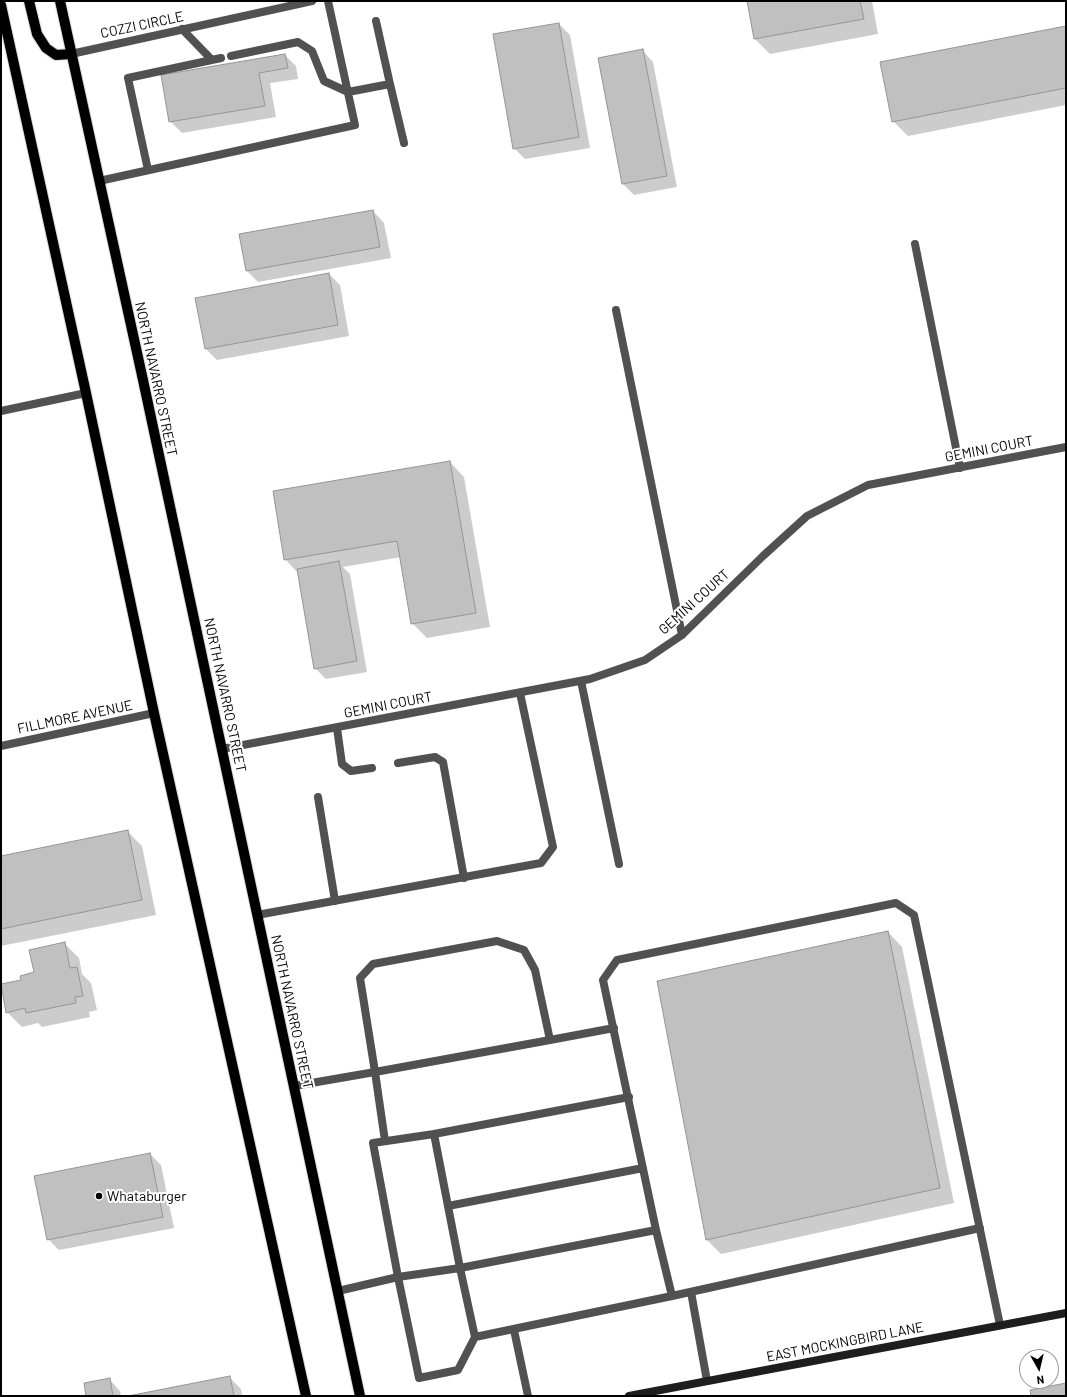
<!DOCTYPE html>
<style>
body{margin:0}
#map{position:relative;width:1067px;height:1397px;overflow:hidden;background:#fff;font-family:Barlow,sans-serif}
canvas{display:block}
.frame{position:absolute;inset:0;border:2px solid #000;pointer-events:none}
.north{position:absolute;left:1019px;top:1349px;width:40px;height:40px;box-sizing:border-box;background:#fff;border:1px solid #999;border-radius:50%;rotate:172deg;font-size:11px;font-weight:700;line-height:16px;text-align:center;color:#000}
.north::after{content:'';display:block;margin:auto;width:14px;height:18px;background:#000;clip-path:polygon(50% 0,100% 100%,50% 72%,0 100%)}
</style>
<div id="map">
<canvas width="1067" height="1397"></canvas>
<div class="frame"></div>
<div class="north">N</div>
</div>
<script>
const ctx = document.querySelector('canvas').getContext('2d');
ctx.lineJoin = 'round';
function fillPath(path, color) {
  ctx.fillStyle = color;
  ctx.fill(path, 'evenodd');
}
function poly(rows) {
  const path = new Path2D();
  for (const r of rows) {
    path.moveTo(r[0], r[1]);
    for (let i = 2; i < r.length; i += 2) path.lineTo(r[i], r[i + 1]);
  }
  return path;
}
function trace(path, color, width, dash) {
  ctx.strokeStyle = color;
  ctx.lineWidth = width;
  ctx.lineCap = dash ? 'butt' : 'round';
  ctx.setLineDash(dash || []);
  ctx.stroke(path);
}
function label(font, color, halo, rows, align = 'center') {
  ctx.font = font + ' Barlow,sans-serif';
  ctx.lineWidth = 4;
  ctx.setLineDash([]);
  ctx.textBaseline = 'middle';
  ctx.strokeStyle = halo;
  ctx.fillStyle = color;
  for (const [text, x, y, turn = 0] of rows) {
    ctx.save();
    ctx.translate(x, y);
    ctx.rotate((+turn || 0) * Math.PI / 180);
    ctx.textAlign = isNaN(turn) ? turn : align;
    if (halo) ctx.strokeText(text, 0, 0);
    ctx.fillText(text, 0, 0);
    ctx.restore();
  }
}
fillPath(poly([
 [748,1,872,1,878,34,770,54,755,39],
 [559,24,570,35,590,148,525,159,514,148],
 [1066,27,1066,105,908,136,893,121],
 [642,50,653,62,677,187,634,195,623,184],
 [285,55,296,66,298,79,270,83,276,117,182,133,170,121],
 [373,211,384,223,391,258,258,282,247,271],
 [329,274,340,285,349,336,217,360,206,349],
 [450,462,464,477,490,627,427,638,412,623,401,557,343,567,350,574,367,672,326,679,315,668,298,573,285,559],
 [128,832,142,846,156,915,1,946,1,857],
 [888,932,902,947,954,1203,721,1254,707,1240],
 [64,943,79,958,82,974,91,983,97,1010,89,1012,90,1017,42,1027,38,1023,22,1027,7,1012,22,980,36,973],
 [150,1154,161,1165,174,1228,59,1250,48,1239],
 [229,1377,241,1389,242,1396,133,1396],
 [109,1379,120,1391,121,1396,87,1396]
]), '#0003');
const building = poly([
 [747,1,860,1,864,19,754,39,747,1],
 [559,23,579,137,513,149,493,34,559,23],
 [1066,26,1066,88,892,122,880,62,1066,26],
 [643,49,667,176,622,184,598,58,643,49],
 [285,54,288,68,259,73,265,106,169,122,161,75,285,54],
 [373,210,380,247,246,271,239,234,373,210],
 [329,273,338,325,205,349,195,298,329,273],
 [450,461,476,613,411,624,397,541,284,560,273,491,450,461],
 [339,561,357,661,314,669,297,569,339,561],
 [128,830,142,900,1,929,1,856,128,830],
 [888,931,940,1188,706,1240,657,981,888,931],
 [65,942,70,968,77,967,83,996,75,997,76,1003,26,1013,25,1008,6,1013,1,984,21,980,20,976,34,972,29,950,65,942],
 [150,1153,163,1217,47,1240,34,1176,150,1153],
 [230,1376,234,1396,128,1396,230,1376],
 [110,1378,113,1396,86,1396,84,1383,110,1378],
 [1066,1383,1066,1396,1031,1396,1030,1390,1066,1383]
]);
fillPath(building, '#c0c0c0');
trace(building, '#959595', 1);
const primary = poly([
 [29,1,37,34,46,48,56,55,71,54],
 [60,1,143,380,360,1396],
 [1,5,86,393,154,713,306,1396]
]);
trace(primary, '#dbdbdb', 12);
trace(poly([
 [182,29,212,60],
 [231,56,298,42,312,51,324,81,348,92,390,84,376,21],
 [390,84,404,143],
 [148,170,128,78,221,58],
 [99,181,355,125,328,1],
 [1,411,86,393],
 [581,681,619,864],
 [337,728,342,764,351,771,372,768],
 [398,763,435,757,443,762,464,878],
 [318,797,335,901],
 [257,915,541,863,553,847,520,693],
 [550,1040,535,970,524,950,497,941,373,964,360,978,375,1072,550,1040,614,1028],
 [294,1086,375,1072,385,1141],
 [434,1134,460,1268,475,1337,672,1296,656,1230,603,980,617,960,896,903,914,915,1000,1325],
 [448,1206,643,1168],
 [338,1291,398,1277,373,1143,434,1134,629,1097],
 [691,1292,707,1381],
 [672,1296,980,1228],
 [514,1330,528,1396],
 [475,1337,458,1370,419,1378,398,1277,460,1268,656,1230]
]), '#515151', 8);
trace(poly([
 [71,54,312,1],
 [915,244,960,468],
 [616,310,682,635],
 [1,746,154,713],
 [222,749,590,679,645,660,682,635,763,556,807,516,868,485,1066,447]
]), '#515151', 8);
trace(poly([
 [629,1396,1066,1313]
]), '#1e1e1e', 8);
trace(primary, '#000', 10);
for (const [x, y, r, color] of [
 [99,1196,4,"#000"]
]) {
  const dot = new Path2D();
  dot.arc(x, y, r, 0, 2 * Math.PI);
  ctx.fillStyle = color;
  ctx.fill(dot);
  trace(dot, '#fff', 1.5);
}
label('14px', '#000', '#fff', [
 ["COZZI CIRCLE",142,25,-12],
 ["NORTH NAVARRO STREET",156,379,78],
 ["GEMINI COURT",989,449,-11],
 ["GEMINI COURT",694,602,-42],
 ["NORTH NAVARRO STREET",225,695,78],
 ["GEMINI COURT",388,705,-11],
 ["FILLMORE AVENUE",75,717,-12],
 ["NORTH NAVARRO STREET",292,1012,78],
 ["EAST MOCKINGBIRD LANE",845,1342,-11]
]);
label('14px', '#000', '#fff', [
 ["Whataburger",107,1196]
], 'left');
</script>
